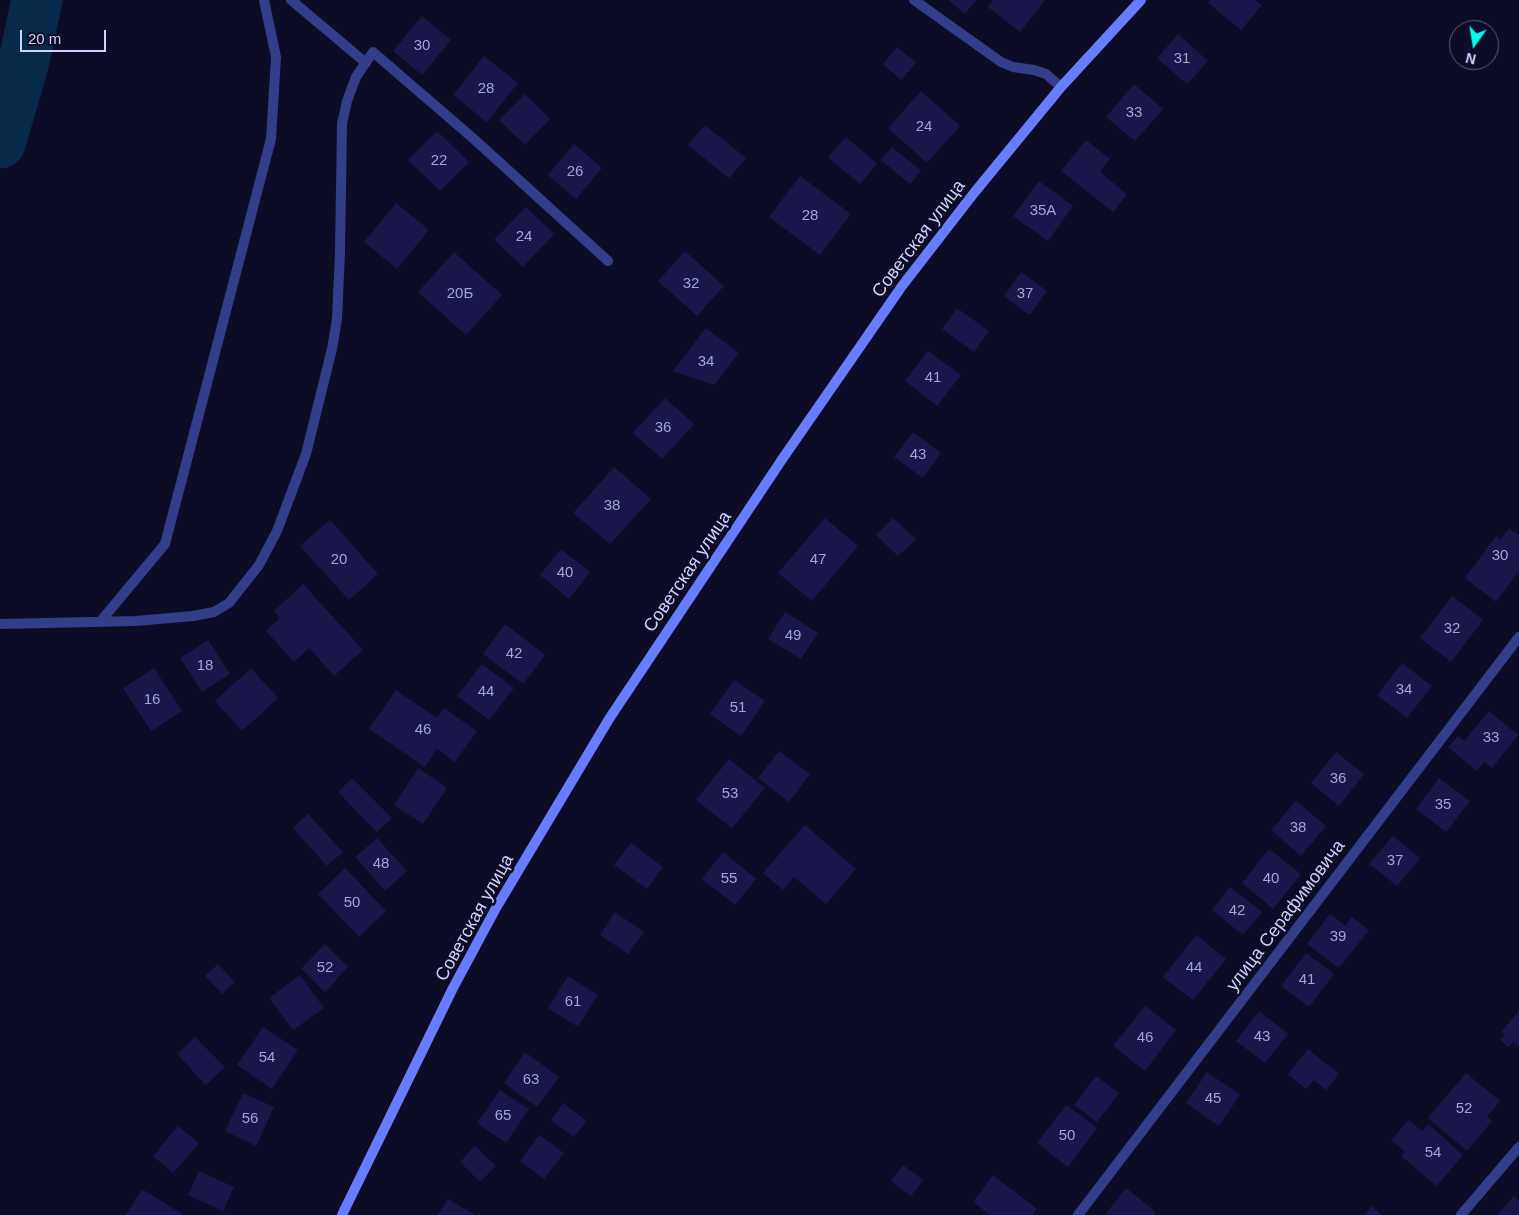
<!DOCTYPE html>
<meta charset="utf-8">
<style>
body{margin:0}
#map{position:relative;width:1519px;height:1215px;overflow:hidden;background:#0d0c26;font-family:Arial,sans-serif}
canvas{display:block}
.north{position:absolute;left:1449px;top:20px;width:50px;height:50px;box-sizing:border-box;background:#0d0c26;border:1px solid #5b5c7d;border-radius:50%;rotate:193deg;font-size:14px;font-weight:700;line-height:20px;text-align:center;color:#d1d3ff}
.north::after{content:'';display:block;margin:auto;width:18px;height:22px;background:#00fcef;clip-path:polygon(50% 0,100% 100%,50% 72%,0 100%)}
.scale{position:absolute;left:20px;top:30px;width:86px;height:22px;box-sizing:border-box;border:2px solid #d1d3ff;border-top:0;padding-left:6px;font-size:15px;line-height:18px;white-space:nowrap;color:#d1d3ff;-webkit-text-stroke:4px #0d0c26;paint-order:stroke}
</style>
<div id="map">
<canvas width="1519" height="1215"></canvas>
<div class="north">N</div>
<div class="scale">20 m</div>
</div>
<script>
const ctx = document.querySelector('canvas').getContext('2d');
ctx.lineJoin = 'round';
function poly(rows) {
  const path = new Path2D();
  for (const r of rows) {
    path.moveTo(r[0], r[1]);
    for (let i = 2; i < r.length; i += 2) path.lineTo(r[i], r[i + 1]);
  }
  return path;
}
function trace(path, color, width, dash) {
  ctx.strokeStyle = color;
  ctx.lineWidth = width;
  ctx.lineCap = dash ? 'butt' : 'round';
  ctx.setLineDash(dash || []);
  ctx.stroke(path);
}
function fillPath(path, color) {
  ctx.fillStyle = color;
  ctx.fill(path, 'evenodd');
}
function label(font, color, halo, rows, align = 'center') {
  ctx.font = font + ' Arial,sans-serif';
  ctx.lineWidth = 5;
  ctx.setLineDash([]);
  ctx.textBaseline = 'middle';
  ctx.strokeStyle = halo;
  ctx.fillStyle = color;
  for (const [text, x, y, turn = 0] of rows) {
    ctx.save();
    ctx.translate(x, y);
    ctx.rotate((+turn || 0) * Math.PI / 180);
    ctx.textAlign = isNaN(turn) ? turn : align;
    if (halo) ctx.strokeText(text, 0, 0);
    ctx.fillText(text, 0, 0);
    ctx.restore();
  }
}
trace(poly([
 [0,143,23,65,37,0]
]), '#072a4a', 51);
fillPath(poly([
 [948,0,976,0,965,14],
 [993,0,1045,0,1020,32,988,7],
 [1210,0,1255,0,1262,5,1241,30,1208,3],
 [422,16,451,40,422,75,393,51],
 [1178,34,1208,61,1187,84,1157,58],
 [897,47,916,63,901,80,883,64],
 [484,56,518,83,487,122,453,95],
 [1134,84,1163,109,1135,141,1106,117],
 [921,91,960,126,927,163,888,128],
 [525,94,550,119,525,145,499,120],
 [705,125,746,158,729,178,688,145],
 [437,131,469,162,440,191,408,160],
 [846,137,877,164,860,184,828,157],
 [1086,140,1110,159,1100,172,1127,194,1113,212,1061,171],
 [574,144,602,168,576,199,548,175],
 [892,147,921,171,910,184,881,160],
 [800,176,851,214,820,255,769,217],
 [1039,181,1073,206,1048,241,1013,216],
 [396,203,429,230,397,269,364,242],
 [526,207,554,234,523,267,494,240],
 [685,251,724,286,697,316,658,281],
 [454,252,502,295,466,335,418,292],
 [1021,272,1047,291,1030,315,1004,296],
 [957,308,989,331,974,352,942,329],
 [706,328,739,353,714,385,673,371],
 [928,351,961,375,937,406,905,381],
 [665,398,694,424,662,459,633,433],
 [913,432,941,453,923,478,894,457],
 [614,467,651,499,610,544,573,513],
 [825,518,858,546,812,601,778,573],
 [893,518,916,539,898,556,876,535],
 [330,520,378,574,349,600,300,546],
 [1509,528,1519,535,1519,571,1496,602,1465,578,1496,536,1500,540],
 [561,549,590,572,569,599,540,575],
 [303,584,363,650,334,676,309,648,294,662,266,631,280,618,274,611],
 [1452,596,1483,620,1451,662,1420,638],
 [785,612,818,633,801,659,768,639],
 [505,624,545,655,523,684,483,654],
 [208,640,230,674,202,692,180,658],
 [1402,663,1432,686,1407,718,1377,695],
 [482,664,514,688,489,720,457,696],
 [154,668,182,711,151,731,123,688],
 [251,668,278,698,242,731,215,701],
 [734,680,765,701,741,736,710,714],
 [396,690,437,718,444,708,477,731,455,762,437,749,425,767,369,729],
 [1489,711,1518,735,1492,768,1484,762,1477,771,1448,747,1458,736,1464,741],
 [779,751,810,774,789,802,758,778],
 [1336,752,1364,774,1339,806,1311,783],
 [729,759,765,788,732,828,696,800],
 [418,768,447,788,423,824,394,805],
 [352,778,392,818,377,832,338,792],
 [1439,778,1470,801,1446,832,1416,809],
 [1296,801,1326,826,1301,856,1271,830],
 [308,814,343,852,327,866,293,828],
 [805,825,856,869,826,904,794,877,783,890,763,873],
 [1393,836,1420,858,1397,886,1369,864],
 [377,838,407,871,385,891,355,857],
 [631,843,663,867,647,889,614,865],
 [1269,849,1301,874,1273,909,1242,883],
 [723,852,756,879,735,905,702,879],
 [345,868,386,911,359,937,318,894],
 [1230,887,1262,912,1243,935,1212,910],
 [615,912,644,932,628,954,600,935],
 [1330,914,1345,926,1352,917,1369,930,1339,968,1307,944],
 [1196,935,1226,959,1193,1000,1163,977],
 [325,944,348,967,325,992,301,969],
 [1306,953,1334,974,1309,1007,1281,986],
 [218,964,235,982,222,994,205,976],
 [300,975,324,1008,293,1030,269,998],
 [568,976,598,995,578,1027,548,1008],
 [1145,1006,1176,1030,1145,1071,1113,1046],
 [1259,1011,1288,1034,1265,1063,1236,1041],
 [1519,1011,1519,1047,1513,1042,1508,1047,1500,1040,1505,1035,1501,1032],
 [263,1027,298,1050,272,1089,237,1065],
 [195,1037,225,1067,206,1085,177,1054],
 [1308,1049,1339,1074,1326,1090,1314,1080,1306,1089,1288,1074],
 [525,1052,559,1077,537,1107,504,1083],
 [1207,1072,1240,1095,1219,1126,1186,1103],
 [1466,1073,1500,1101,1487,1117,1492,1121,1467,1151,1428,1118],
 [1096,1076,1119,1093,1097,1122,1074,1105],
 [500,1090,529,1109,506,1143,477,1123],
 [243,1093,274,1107,256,1146,225,1131],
 [563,1103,587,1121,574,1137,551,1120],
 [1066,1105,1097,1128,1068,1167,1037,1143],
 [1409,1120,1422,1131,1428,1124,1463,1155,1437,1186,1401,1156,1405,1152,1391,1140],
 [178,1126,199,1143,173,1173,153,1156],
 [539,1135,564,1153,544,1179,520,1161],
 [475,1146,496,1166,480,1182,460,1162],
 [903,1165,923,1180,911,1196,891,1181],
 [199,1171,234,1187,223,1211,188,1195],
 [993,1175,1037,1209,1032,1215,990,1215,973,1202],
 [1126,1188,1156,1212,1153,1215,1108,1215,1106,1213],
 [142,1189,184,1215,126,1215],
 [1514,1196,1519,1201,1519,1215,1497,1215],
 [448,1199,475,1215,438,1215],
 [1371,1206,1382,1215,1364,1215]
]), '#191749');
trace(poly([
 [291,0,366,63],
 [914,0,1001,62,1013,67,1034,70,1046,74,1061,87],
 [100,622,165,544,271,139,276,57,264,0],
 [0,624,136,621,193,616,214,612,229,603,259,565,277,531,306,454,332,349,337,319,340,252,342,124,347,101,356,77,373,52,475,140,608,261]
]), '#333d89', 10);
trace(poly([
 [1078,1215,1519,637],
 [1461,1215,1519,1147]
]), '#333d89', 10);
trace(poly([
 [342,1215,453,988,496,908,609,719,783,458,902,286,974,193,1061,87,1141,0]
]), '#687cff', 10);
label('15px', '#a3a4d2', null, [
 ["30",422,46],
 ["31",1182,59],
 ["28",486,89],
 ["33",1134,113],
 ["24",924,127],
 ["22",439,161],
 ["26",575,172],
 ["35А",1043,211],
 ["28",810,216],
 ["24",524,237],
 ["32",691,284],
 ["20Б",460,294],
 ["37",1025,294],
 ["34",706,362],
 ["41",933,378],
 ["36",663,428],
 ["43",918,455],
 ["38",612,506],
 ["30",1500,556],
 ["20",339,560],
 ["47",818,560],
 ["40",565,573],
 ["32",1452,629],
 ["49",793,636],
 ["42",514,654],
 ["18",205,666],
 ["34",1404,690],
 ["44",486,692],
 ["16",152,700],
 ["51",738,708],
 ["46",423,730],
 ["33",1491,738],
 ["36",1338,779],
 ["53",730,794],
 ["35",1443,805],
 ["38",1298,828],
 ["37",1395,861],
 ["48",381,864],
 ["55",729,879],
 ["40",1271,879],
 ["50",352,903],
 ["42",1237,911],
 ["39",1338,937],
 ["52",325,968],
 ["44",1194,968],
 ["41",1307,980],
 ["61",573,1002],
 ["43",1262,1037],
 ["46",1145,1038],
 ["54",267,1058],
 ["63",531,1080],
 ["45",1213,1099],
 ["52",1464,1109],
 ["65",503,1116],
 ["56",250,1119],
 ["50",1067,1136],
 ["54",1433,1153]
]);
label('18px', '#d1d3ff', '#0d0c26', [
 ["Советская улица",919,239,-53],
 ["Советская улица",688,572,-56],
 ["улица Серафимовича",1286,916,-53],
 ["Советская улица",475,918,-61]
]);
</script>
